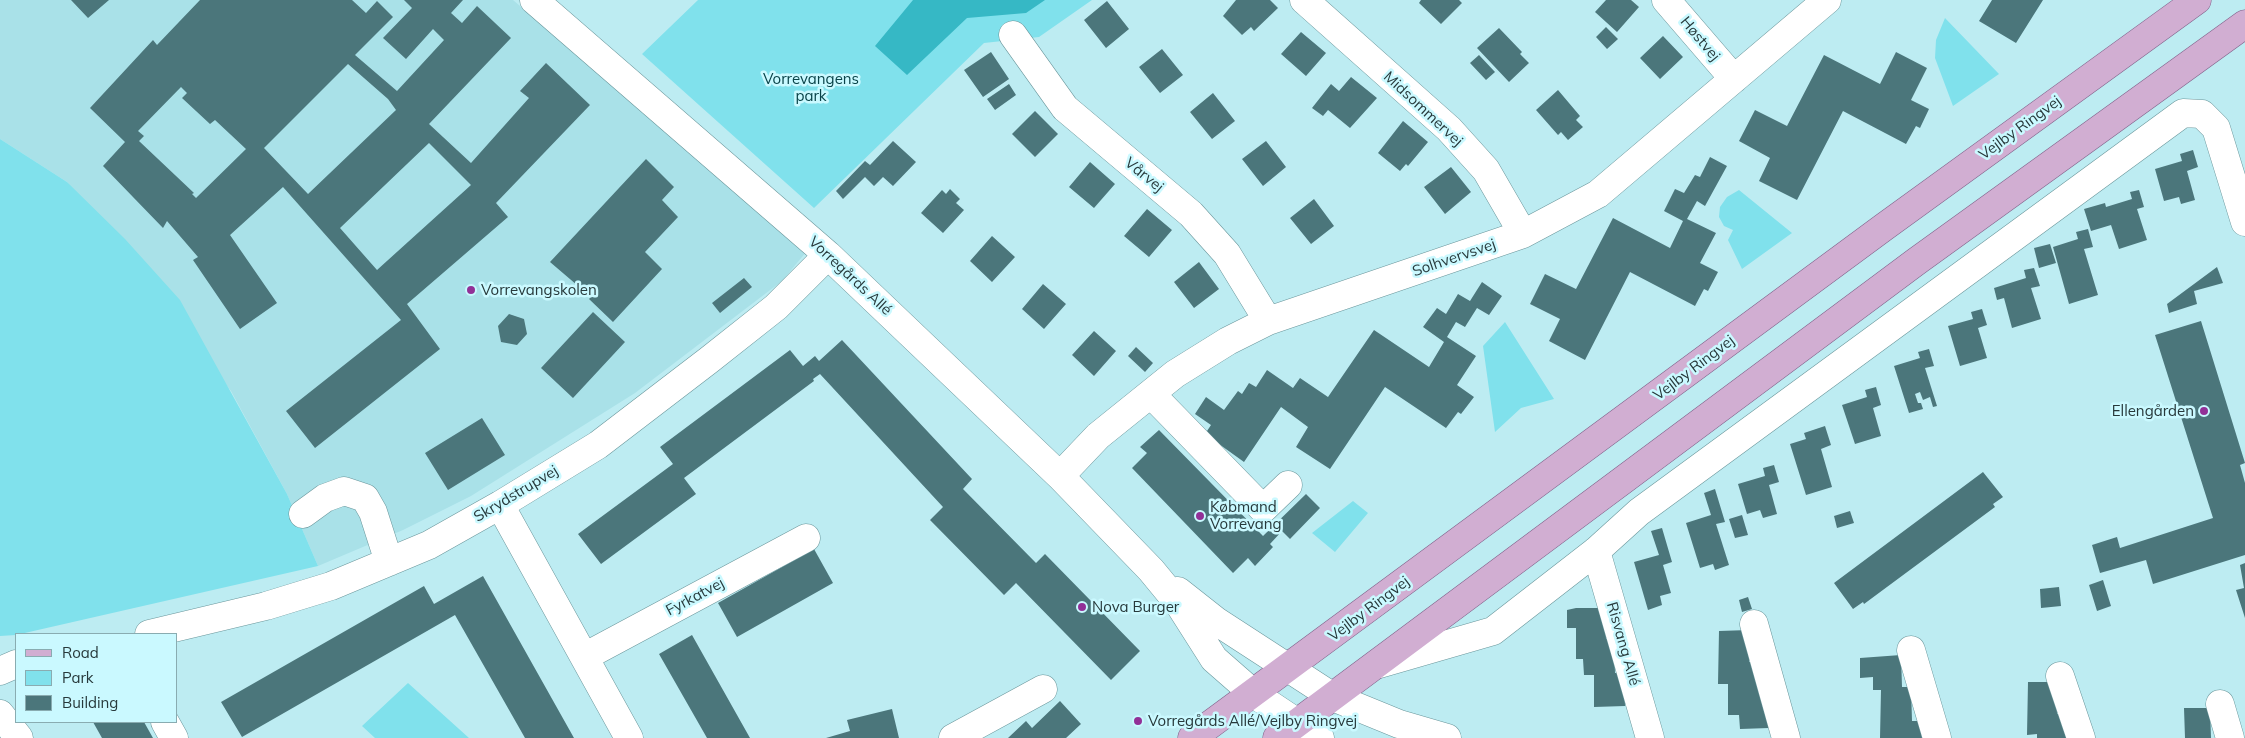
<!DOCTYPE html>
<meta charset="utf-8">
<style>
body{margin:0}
#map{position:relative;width:2245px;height:738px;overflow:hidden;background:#bdecf2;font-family:Mulish,sans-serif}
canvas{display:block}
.legend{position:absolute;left:15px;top:633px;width:162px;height:90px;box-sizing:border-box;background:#caf9ff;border:1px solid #89acb1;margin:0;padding:6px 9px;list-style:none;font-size:15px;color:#27393b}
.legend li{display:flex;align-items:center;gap:10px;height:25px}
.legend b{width:25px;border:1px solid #89acb1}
</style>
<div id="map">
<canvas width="2245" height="738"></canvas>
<ul class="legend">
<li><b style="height:6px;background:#d1aed2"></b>Road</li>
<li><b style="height:14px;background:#80e1ec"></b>Park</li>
<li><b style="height:14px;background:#4b767b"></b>Building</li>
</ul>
</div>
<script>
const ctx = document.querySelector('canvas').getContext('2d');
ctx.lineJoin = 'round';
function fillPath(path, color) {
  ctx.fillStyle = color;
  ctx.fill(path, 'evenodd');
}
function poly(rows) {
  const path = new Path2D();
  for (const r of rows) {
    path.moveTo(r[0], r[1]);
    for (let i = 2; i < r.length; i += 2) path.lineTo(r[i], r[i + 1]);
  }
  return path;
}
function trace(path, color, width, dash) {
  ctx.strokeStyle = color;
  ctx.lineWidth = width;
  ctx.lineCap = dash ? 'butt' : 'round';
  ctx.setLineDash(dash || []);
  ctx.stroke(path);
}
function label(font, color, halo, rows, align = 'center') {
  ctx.font = font + ' Mulish,sans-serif';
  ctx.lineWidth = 5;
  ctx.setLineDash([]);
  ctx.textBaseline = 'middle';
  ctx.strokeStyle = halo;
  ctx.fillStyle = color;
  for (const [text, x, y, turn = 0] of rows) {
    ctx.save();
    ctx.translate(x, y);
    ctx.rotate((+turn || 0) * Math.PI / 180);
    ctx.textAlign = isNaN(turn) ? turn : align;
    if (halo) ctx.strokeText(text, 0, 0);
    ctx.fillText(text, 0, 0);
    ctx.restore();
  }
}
fillPath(poly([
 [0,0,513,0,807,251,782,281,635,393,471,496,403,530,318,566,287,494,231,391,67,182,0,139]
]), '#a9e1e8');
fillPath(poly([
 [698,0,1092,0,1039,37,984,43,814,208,642,54],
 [1945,18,1999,74,1953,106,1935,58,1936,40],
 [0,139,67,182,125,239,180,300,287,494,318,566,16,635,0,636],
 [1739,190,1792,233,1742,269,1728,240,1733,230,1724,226,1719,217,1720,207,1727,197],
 [1505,322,1554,399,1521,408,1495,432,1483,346],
 [1353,501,1368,513,1335,552,1312,533],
 [408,683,469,738,375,738,362,726]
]), '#80e1ec');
fillPath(poly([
 [913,0,1045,0,1026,13,967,18,907,75,875,46]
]), '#36b8c5');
fillPath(poly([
 [71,0,109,0,88,18],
 [200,0,352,0,366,13,377,1,393,17,355,55,397,91,444,40,433,29,406,59,383,38,412,8,404,0,463,0,451,13,462,23,477,6,511,38,429,124,471,163,529,98,520,91,546,63,590,105,496,203,508,217,407,304,440,349,315,448,286,411,401,320,283,187,230,235,277,303,240,329,193,260,198,257,167,221,163,228,103,166,125,142,90,108,153,40,157,45],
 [348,64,388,99,396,110,308,194,264,148],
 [181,87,187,93,182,98,210,124,215,120,246,149,196,198,192,194,194,193,139,141,144,136,138,131],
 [429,143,471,185,377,270,340,228],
 [1236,0,1270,0,1278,8,1254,31,1251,27,1242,35,1223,16],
 [1421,0,1459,0,1462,3,1441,24,1419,3],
 [1606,0,1631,0,1639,7,1617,32,1595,12],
 [1992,0,2043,0,2016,43,1979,21],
 [1107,1,1129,29,1106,48,1084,20],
 [1606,27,1618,39,1607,49,1596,37],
 [1499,28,1522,52,1520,54,1529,63,1509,82,1477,48],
 [1301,32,1326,53,1306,76,1281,54],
 [1663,36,1683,57,1660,79,1640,58],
 [1162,49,1183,75,1160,93,1139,67],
 [991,52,1009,79,983,97,964,70],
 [1896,52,1927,68,1911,100,1929,109,1920,128,1916,126,1906,144,1843,111,1797,200,1759,181,1770,158,1739,141,1755,110,1787,126,1824,55,1880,84],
 [1479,55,1495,72,1486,80,1470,63],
 [1351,77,1377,98,1350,128,1328,110,1323,116,1312,108,1331,84,1339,91],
 [1009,84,1016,95,995,110,987,99],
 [1558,90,1580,116,1576,120,1583,127,1568,140,1561,132,1558,135,1536,110],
 [1213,93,1235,121,1212,139,1190,112],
 [1035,111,1058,134,1035,157,1012,134],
 [1403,121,1428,142,1408,166,1406,164,1400,171,1378,153],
 [893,141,916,162,893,186,883,177,874,186,865,177,843,199,836,191,865,161,870,165],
 [1266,141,1286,167,1263,186,1242,159],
 [2193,150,2198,167,2187,171,2195,200,2181,204,2179,197,2164,201,2155,169,2182,161,2180,154],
 [1710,157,1727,166,1705,206,1697,201,1687,219,1716,233,1700,263,1718,272,1708,291,1704,289,1695,306,1630,272,1585,360,1549,341,1560,319,1530,304,1545,274,1576,289,1613,218,1670,248,1683,221,1664,211,1675,189,1684,193,1695,175,1700,177],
 [646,159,674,187,662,200,678,217,645,252,662,269,613,322,589,299,591,297,550,262],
 [1090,162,1115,184,1094,208,1069,187],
 [1451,167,1471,192,1445,214,1424,187],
 [950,189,960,199,956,203,964,210,943,233,921,213,942,190,946,194],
 [2139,190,2144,207,2137,209,2147,240,2119,249,2111,225,2091,231,2084,209,2105,203,2106,207,2132,199,2130,192],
 [1314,199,1334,226,1311,244,1290,218],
 [1147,209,1172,230,1149,257,1124,236],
 [2088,229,2093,247,2084,249,2098,295,2069,304,2053,247,2078,239,2076,232],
 [992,236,1015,257,992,282,970,261],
 [2050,244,2056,263,2039,268,2034,248],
 [1199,262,1219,289,1194,308,1174,282],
 [2217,267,2223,283,2194,291,2197,304,2169,313,2167,304],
 [2034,268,2040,286,2031,288,2041,319,2012,328,2004,298,1997,300,1994,288,2026,278,2024,270],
 [744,278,752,287,720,313,712,303],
 [1482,282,1502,296,1489,315,1477,308,1465,327,1456,322,1447,337,1476,356,1457,385,1474,397,1461,414,1458,412,1446,428,1385,387,1330,469,1296,447,1308,427,1281,407,1244,462,1205,434,1211,425,1195,414,1206,397,1224,410,1238,391,1242,394,1249,383,1256,387,1267,370,1293,388,1300,378,1328,397,1374,330,1429,367,1444,342,1423,327,1437,308,1446,314,1458,294,1470,301],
 [1043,284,1066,304,1044,329,1022,309],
 [1982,309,1987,325,1978,328,1987,358,1960,366,1948,326,1973,319,1971,312],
 [593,312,625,342,573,398,541,368],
 [509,314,524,319,527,334,517,345,501,342,498,326],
 [2201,321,2245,463,2240,465,2245,483,2245,555,2153,584,2146,560,2100,573,2092,545,2117,537,2120,548,2213,518,2155,335],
 [1094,331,1116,351,1094,376,1072,355],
 [842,340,972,479,963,489,1036,563,1045,554,1140,651,1111,680,1016,583,1004,595,930,520,943,507,820,374,813,379,814,381,684,478,696,494,601,564,578,534,673,464,660,447,790,350,803,366,815,356,819,361],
 [1136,347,1153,363,1145,372,1128,356],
 [1929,349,1934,366,1925,368,1937,406,1933,407,1930,397,1923,400,1920,392,1915,394,1918,403,1921,403,1923,409,1909,413,1894,366,1920,358,1918,352],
 [1876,387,1881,405,1873,408,1881,436,1855,444,1842,405,1867,397,1865,390],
 [482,418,505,455,448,490,425,453],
 [1825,426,1831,445,1821,449,1832,487,1806,495,1790,444,1806,439,1804,433],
 [1159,430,1263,536,1306,494,1320,508,1290,539,1282,531,1270,544,1273,547,1255,566,1248,558,1233,573,1132,468,1147,453,1140,447],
 [1774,465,1779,482,1769,485,1777,514,1763,518,1760,510,1747,514,1738,484,1765,476,1763,468],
 [1983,472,2003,497,1993,504,1995,507,1864,604,1863,602,1853,609,1834,583],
 [1715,489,1725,522,1716,524,1729,565,1715,570,1713,564,1700,568,1686,523,1711,515,1704,493],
 [1850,511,1854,523,1837,528,1834,516],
 [1742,515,1748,535,1735,538,1729,519],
 [1662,528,1672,562,1663,565,1671,593,1660,596,1662,605,1648,610,1634,562,1659,555,1651,531],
 [814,549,833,583,737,637,718,603],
 [2245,563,2245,618,2236,590,2244,588,2240,565],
 [483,576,574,738,525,738,455,615,242,737,221,702,424,586,434,604],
 [2103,580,2111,606,2097,611,2089,585],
 [2059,587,2061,606,2041,608,2040,589],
 [1748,597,1752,609,1742,612,1739,600],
 [1576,608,1605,608,1606,639,1614,639,1615,673,1624,672,1625,706,1594,707,1594,675,1584,675,1583,659,1576,659,1576,628,1567,628,1567,610],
 [1749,630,1749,662,1758,662,1759,695,1768,694,1769,728,1740,729,1739,715,1728,715,1728,684,1718,684,1719,631],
 [692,635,750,738,707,738,659,654],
 [1901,655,1902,687,1911,687,1912,721,1921,721,1922,738,1880,738,1881,690,1873,690,1873,677,1860,678,1860,658],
 [2028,682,2056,682,2057,714,2066,713,2067,738,2037,738,2037,734,2027,735],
 [1060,701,1081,724,1066,738,1008,738,1026,721,1032,728],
 [2184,708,2210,708,2211,738,2185,738],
 [892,709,899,738,826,738,850,731,847,720],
 [93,722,144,722,153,738,102,738]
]), '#4b767b');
const minor = poly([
 [534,0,828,255,1060,476,1151,570,1179,604,1214,659,1254,694,1320,738],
 [1304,0,1449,129,1486,170,1523,234],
 [1666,0,1734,79],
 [1013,35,1065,108,1191,214,1227,254,1268,321],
 [1151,394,1263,509,1288,485],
 [1060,476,1098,436,1175,374,1228,341,1268,321,1523,234,1598,194,1827,0],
 [500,505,629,738],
 [303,514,325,498,344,491,365,498,373,512,389,562],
 [1596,551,1650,738],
 [1178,591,1216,621,1333,697,1399,724,1447,738],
 [1754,624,1786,738],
 [149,634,266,606,331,586,429,545,500,505,598,445,709,360,776,307,828,255],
 [1911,650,1937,738],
 [584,657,806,538],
 [1379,664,1493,631,1596,551,1639,512,2183,113,2202,114,2216,128,2245,222],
 [0,671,16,664],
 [2060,676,2081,738],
 [2220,704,2230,738],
 [0,714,19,738],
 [165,722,174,738],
 [953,738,1043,689]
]);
const major = poly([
 [1192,738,1884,227,2197,0],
 [1277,738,1917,261,2245,24]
]);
trace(minor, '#6a969b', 29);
trace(major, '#81628a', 29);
trace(minor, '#fff', 28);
trace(major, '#d1aed2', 28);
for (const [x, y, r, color] of [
 [471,290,5,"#923097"],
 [2204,411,5,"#923097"],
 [1200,516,5,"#923097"],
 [1082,607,5,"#923097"],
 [1138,721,5,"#923097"]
]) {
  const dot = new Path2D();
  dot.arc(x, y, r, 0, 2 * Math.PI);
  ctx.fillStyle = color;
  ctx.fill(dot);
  trace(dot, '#caf9ff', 2);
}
label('15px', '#27393b', '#caf9ff', [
 ["Høstvej",1700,39,50],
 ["Midsommervej",1423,109,43],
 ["Vejlby Ringvej",2020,128,-36],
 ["Vårvej",1144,175,39],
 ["Solhvervsvej",1454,258,-19],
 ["Vorregårds Allé",850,276,43],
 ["Vejlby Ringvej",1694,368,-37],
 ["Skrydstrupvej",516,494,-31],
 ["Fyrkatvej",695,597,-28],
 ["Vejlby Ringvej",1369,609,-37],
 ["Risvang Allé",1623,644,74]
]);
label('15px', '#094349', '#caf9ff', [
 ["Vorrevangens",811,79],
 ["park",811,96]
]);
label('15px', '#27393b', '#caf9ff', [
 ["Vorrevangskolen",481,290],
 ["Ellengården",2194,411,"right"],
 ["Købmand",1210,507],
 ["Vorrevang",1210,524],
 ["Nova Burger",1092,607],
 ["Vorregårds Allé/Vejlby Ringvej",1148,721]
], 'left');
</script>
